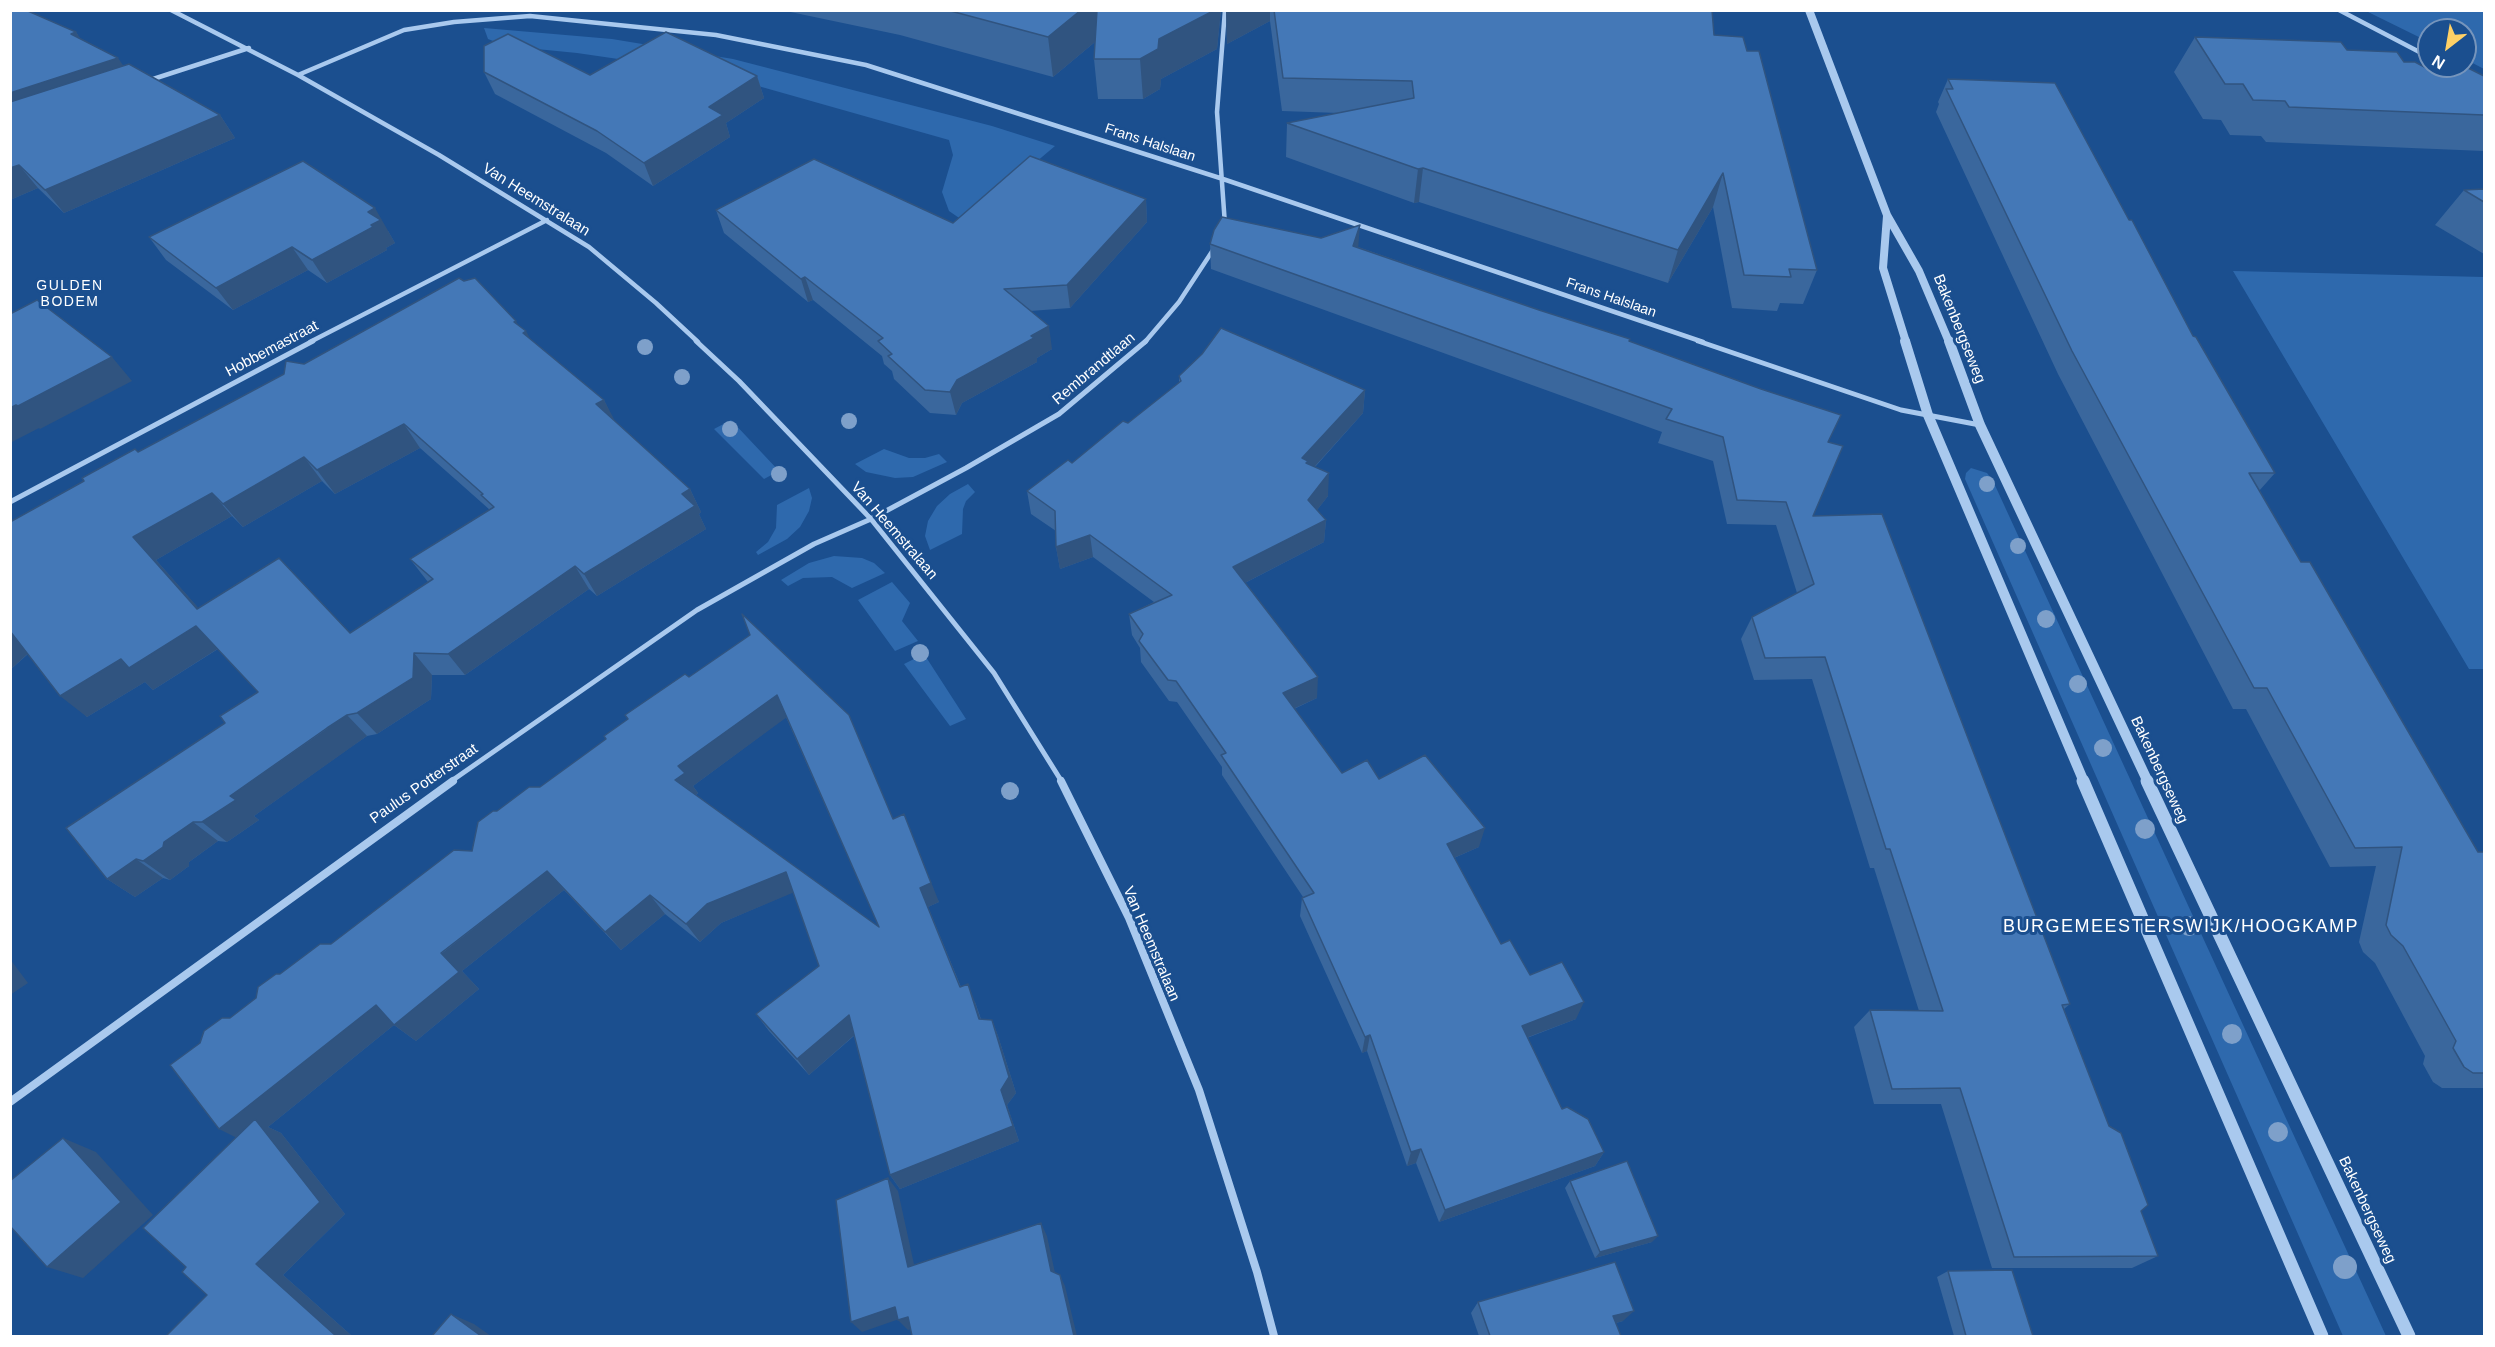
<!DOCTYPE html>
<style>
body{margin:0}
#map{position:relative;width:2495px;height:1347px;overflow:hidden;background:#1b4f8f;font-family:Helvetica,sans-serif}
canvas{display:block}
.frame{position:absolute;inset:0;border:12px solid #fff;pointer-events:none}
.north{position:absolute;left:2417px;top:18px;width:60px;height:60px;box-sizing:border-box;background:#1b4f8f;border:2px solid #7695bc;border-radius:50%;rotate:211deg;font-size:16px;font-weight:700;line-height:24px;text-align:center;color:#fff}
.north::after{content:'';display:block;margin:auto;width:21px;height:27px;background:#ffd166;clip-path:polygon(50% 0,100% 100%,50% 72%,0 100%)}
</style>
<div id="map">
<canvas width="2495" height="1347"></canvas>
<div class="frame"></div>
<div class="north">N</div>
</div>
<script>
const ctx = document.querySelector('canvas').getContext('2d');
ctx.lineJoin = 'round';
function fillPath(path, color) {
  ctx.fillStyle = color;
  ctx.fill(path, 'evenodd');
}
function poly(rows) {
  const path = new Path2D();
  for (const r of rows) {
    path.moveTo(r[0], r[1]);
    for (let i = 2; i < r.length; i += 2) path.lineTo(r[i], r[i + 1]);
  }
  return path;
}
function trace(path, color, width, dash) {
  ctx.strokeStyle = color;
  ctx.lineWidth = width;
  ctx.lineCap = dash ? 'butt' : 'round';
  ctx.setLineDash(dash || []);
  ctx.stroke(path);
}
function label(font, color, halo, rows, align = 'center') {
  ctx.font = font + ' Helvetica,sans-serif';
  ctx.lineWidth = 6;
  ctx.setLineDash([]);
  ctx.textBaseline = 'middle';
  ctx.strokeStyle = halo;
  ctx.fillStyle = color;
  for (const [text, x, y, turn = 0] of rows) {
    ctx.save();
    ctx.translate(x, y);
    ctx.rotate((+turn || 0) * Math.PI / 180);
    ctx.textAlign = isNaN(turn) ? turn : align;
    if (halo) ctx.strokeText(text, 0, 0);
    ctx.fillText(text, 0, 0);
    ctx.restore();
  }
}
fillPath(poly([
 [2366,11,2484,11,2484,69,2465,59,2465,30,2429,30,2429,42],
 [484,28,612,39,733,59,992,126,1055,146,965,222,949,211,942,192,953,155,949,140,737,80,680,68,577,53,506,46,488,39],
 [2233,271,2484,277,2484,669,2469,669],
 [731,420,779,471,764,479,714,429],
 [884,449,909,458,925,458,939,454,947,462,913,477,895,478,866,472,855,464],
 [1971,468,1987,473,1993,481,2386,1336,2343,1336,1965,479,1966,473],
 [968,484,975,492,966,501,963,509,962,534,930,550,925,536,928,521,937,506,950,494],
 [809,488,812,498,809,511,800,527,787,539,758,555,756,552,768,542,776,528,777,505],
 [834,556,862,558,874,563,885,573,852,588,832,577,803,578,788,586,781,580,809,563],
 [892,582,910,603,902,621,918,641,895,651,858,600],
 [924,654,966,719,950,726,904,664]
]), '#2e69ad');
trace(poly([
 [171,10,298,75,439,155,589,247,656,303,698,342],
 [1225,10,1217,112,1225,225],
 [2339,10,2429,57],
 [298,75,404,30,454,22,530,16,716,35,866,65,1223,179,1703,342],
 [147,81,249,48],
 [310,342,547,220],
 [1145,342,1179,302,1215,247]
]), '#a9c9ee', 4.5);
trace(poly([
 [696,341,739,381,871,519,994,673,1062,782],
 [1698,341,1901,410,1980,425],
 [10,502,313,341],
 [450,782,697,610,814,544,871,519,966,468,1059,414,1146,341]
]), '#a9c9ee', 5);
trace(poly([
 [1061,781,1129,918,1199,1090,1257,1272,1274,1336],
 [10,1102,453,781]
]), '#a9c9ee', 8);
trace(poly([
 [1809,10,1887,215,1919,271,1949,342],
 [1887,216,1883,268,1906,342]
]), '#a9c9ee', 8);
trace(poly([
 [1905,341,1928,415,2084,782],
 [1949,341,1980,425,2148,782]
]), '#a9c9ee', 10);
trace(poly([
 [2083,781,2322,1336],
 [2147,781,2409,1336]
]), '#a9c9ee', 13);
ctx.fillStyle = '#7ea0ca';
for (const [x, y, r] of [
 [645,347,8],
 [682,377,8],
 [849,421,8],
 [730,429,8],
 [779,474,8],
 [1987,484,8],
 [2018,546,8],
 [2046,619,9],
 [920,653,9],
 [2078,684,9],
 [2103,748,9],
 [1010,791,9],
 [2145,829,10],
 [2189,926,10],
 [2232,1034,10],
 [2278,1132,10],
 [2345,1267,12]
]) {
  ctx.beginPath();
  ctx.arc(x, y, r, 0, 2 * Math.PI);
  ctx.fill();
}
fillPath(poly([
 [10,10,76,32,80,39,124,66,220,115,235,138,64,213,38,188,10,200],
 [781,10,1221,10,1217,49,1161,79,1160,89,1143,99,1098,99,1094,59,1095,42,1053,77,900,35],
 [1226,10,1712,10,1714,35,1817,270,1803,304,1780,303,1777,311,1732,308,1713,207,1668,283,1419,202,1414,203,1286,157,1287,123,1339,113,1282,111,1270,21,1227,44],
 [2195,37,2347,50,2404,62,2432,71,2484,76,2484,151,2266,142,2261,136,2230,135,2221,120,2203,119,2174,72],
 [484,72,590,75,757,76,764,98,726,123,730,137,653,186,606,153,495,94],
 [1948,79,2193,336,2275,473,2259,491,2301,562,2478,852,2484,852,2484,1088,2442,1088,2433,1082,2423,1064,2425,1056,2375,963,2363,952,2359,942,2376,866,2330,867,2246,709,2233,709,2058,374,1936,112,1939,104,1938,102],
 [2484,189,2484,254,2435,225,2464,190],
 [1146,199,1147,222,1070,308,1030,311,1052,349,1037,358,1037,362,962,403,956,415,930,413,894,379,892,371,884,364,882,356,813,300,808,302,724,233,716,210,953,223],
 [388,231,395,243,386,248,387,250,327,283,308,270,233,310,166,260,149,237,389,231],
 [1210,244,1358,247,1629,341,1828,442,1813,516,2070,1004,2064,1009,2158,1256,2132,1268,1992,1268,1941,1104,1874,1104,1854,1027,1870,1010,1919,1011,1874,868,1870,868,1812,679,1754,680,1741,639,1752,617,1797,593,1776,525,1727,524,1713,461,1658,443,1662,432,1211,269],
 [519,326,531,340,604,400,614,421,690,489,701,512,699,514,706,529,597,596,589,589,465,675,432,675,431,699,377,734,367,736,348,749,254,816,259,820,227,842,218,841,189,862,189,866,170,880,163,878,135,897,107,879,225,723,258,692,218,649,153,690,145,682,87,717,28,654,10,670,10,522,138,452,304,364],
 [420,448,490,510,410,559,428,582,350,633,198,608,156,560,232,516,243,527,322,481,335,494],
 [1179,376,1365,390,1363,413,1315,467,1328,496,1317,510,1326,520,1324,542,1245,583,1317,698,1294,709,1342,773,1379,779,1479,847,1454,858,1501,944,1530,975,1576,1019,1527,1038,1562,1109,1604,1152,1595,1166,1439,1222,1416,1163,1407,1166,1367,1051,1362,1053,1300,916,1302,898,1303,897,1222,775,1222,767,1177,702,1169,701,1141,662,1140,648,1132,635,1129,614,1154,602,1093,557,1060,569,1056,547,1056,531,1031,514,1027,491,1072,463,1128,423,1179,383],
 [750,635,893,819,939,902,928,907,961,987,975,1002,981,1019,992,1020,998,1036,1016,1093,1007,1105,1019,1141,900,1189,890,1175,854,1036,809,1075,769,1031,756,1014,819,966,793,892,721,923,700,942,665,914,621,950,564,890,462,971,479,989,416,1041,394,1025,268,1127,281,1133,345,1214,283,1275,352,1336,166,1336,207,1295,186,1267,236,1138,200,1043,230,1018,256,998,280,974,331,944,472,851,540,787,606,739,604,736],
 [786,717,879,927,696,795,698,793,693,786],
 [1570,1181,1652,1242,1595,1258,1565,1188],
 [1948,1271,2033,1336,1954,1336,1937,1277],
 [1478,1302,1623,1321,1616,1323,1621,1336,1479,1336,1471,1313]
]), '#3a679d');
fillPath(poly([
 [1081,10,1099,10,1101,37,1053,77,1048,37],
 [1215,10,1221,10,1217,49,1161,79,1160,89,1143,99,1140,59,1159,39],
 [1228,10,1270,10,1270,21,1227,44,1226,11],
 [76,32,92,55,71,34],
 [118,58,134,81,10,122,10,93],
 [757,76,764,98,726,123,730,137,653,186,644,163,709,107],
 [220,115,235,138,64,213,45,190],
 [19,165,38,188,10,200,10,168],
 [1423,168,1419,202,1414,203,1418,169],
 [1723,173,1713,207,1668,283,1678,250],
 [1146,199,1147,222,1070,308,1067,285],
 [375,208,395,243,386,248,387,250,327,283,312,260,368,212],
 [1360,225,1358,250,1353,246],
 [292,247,308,270,233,310,216,288],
 [805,277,813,300,808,302,801,279],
 [516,321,523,333,526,331,539,355,514,322],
 [1049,326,1052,349,1037,358,1037,362,962,403,956,415,950,392,957,380],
 [112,357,132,381,40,429,39,428,10,443,10,408],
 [1365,390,1363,413,1307,475,1302,458],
 [604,400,616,423,596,404],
 [404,424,420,448,335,494,317,470],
 [304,457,322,481,243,527,223,504],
 [1329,473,1328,496,1307,523,1308,500],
 [690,489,701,512,699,514,706,529,597,596,584,574,682,494],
 [212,493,232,516,156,560,219,631,197,609,133,537],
 [1326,520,1324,542,1233,589,1233,567],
 [1090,535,1093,557,1060,569,1056,547],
 [575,566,589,589,465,675,448,654],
 [196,626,219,648,153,690,145,682,87,717,60,696,121,659],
 [10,629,34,648,10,670],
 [414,653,432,675,431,699,377,734,357,713],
 [1318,677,1317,698,1282,714,1283,693],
 [777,695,787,717,693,786,698,793,689,800,675,780,678,766],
 [347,715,367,736,254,816,259,820,227,842,202,822,230,796],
 [904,814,939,902,928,907,920,888],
 [193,822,218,841,189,862,189,866,170,880,143,861,164,842],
 [1485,828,1479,847,1442,863,1447,844],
 [136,859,163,878,135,897,107,879],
 [547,871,564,890,462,971,479,989,416,1041,394,1025,268,1127,281,1133,345,1214,283,1275,352,1336,336,1336,256,1264,247,1143,219,1129,376,1005],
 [786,872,797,891,721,923,700,942,686,924,707,904],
 [650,895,665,914,621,950,605,932],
 [10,959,28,983,10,995],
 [968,984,975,1002,986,1036,979,1019],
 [1584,1002,1576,1019,1515,1042,1522,1026],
 [849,1015,859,1031,809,1075,797,1059],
 [992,1020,998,1036,1016,1093,1007,1105,1019,1141,900,1189,890,1175,1001,1090],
 [1370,1035,1367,1051,1362,1053,1365,1037],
 [63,1138,96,1152,153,1215,83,1278,47,1267],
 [1421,1149,1416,1163,1407,1166,1411,1152],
 [1604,1152,1595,1166,1439,1222,1445,1210],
 [888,1178,898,1191,917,1278,908,1267],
 [1041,1223,1047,1236,1057,1282,1051,1271],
 [1658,1236,1652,1242,1595,1258,1600,1252],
 [1060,1275,1065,1286,1077,1336,1074,1336],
 [895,1307,905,1317,862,1332,851,1322],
 [1634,1311,1623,1321,1602,1327,1613,1316],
 [451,1314,474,1324,491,1336,481,1336],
 [908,1317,918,1327,908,1330,898,1320]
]), '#305480');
const building = poly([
 [10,10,28,11,76,32,71,34,118,58,10,93,10,10],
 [947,10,1081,10,1048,37,947,10],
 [1097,10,1215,10,1159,39,1158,49,1140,59,1094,59,1097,10],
 [1274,10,1712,10,1714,35,1743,37,1747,51,1759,51,1817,270,1789,269,1791,277,1744,275,1723,173,1678,250,1423,168,1418,169,1287,123,1414,98,1412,81,1283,78,1274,10],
 [666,32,757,76,709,107,723,115,644,163,597,131,484,72,484,46,508,34,590,75,666,32],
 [2195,37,2341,42,2347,50,2397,52,2404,62,2415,62,2432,71,2444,66,2464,66,2484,76,2484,115,2289,107,2285,101,2253,100,2243,84,2225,84,2195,37],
 [129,64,220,115,45,190,19,165,10,168,10,102,129,64],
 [1948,79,2055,83,2129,220,2132,220,2193,336,2196,337,2275,473,2249,473,2301,562,2310,562,2478,852,2484,852,2484,1073,2473,1073,2464,1067,2453,1048,2456,1041,2403,946,2391,935,2386,925,2402,847,2355,848,2267,688,2254,688,2072,351,1946,89,1953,89,1948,79],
 [1030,156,1146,199,1067,285,1004,289,1049,326,1031,336,1034,338,957,380,950,392,925,390,888,356,892,354,878,341,883,338,805,277,801,279,716,210,814,159,953,223,1030,156],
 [303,161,375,208,368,212,381,220,371,225,373,227,312,260,292,247,216,288,149,237,303,161],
 [2484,189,2484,202,2464,190,2484,189],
 [1222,217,1321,238,1360,225,1353,246,1539,310,1630,339,1629,341,1761,389,1841,415,1828,442,1843,446,1813,516,1882,514,2070,1004,2062,1005,2109,1126,2121,1133,2148,1205,2141,1211,2158,1256,2014,1257,1960,1088,1892,1089,1870,1010,1943,1011,1890,849,1886,849,1825,657,1765,658,1752,617,1814,584,1786,502,1737,500,1723,437,1666,419,1672,409,1210,244,1214,230,1222,217],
 [459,278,464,281,475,278,516,321,514,322,526,331,523,333,604,400,596,404,690,489,682,494,695,506,584,574,575,566,448,654,414,653,413,678,357,713,347,715,327,728,230,796,236,800,202,822,193,822,164,842,163,847,143,861,136,859,107,879,66,828,225,723,220,716,258,692,196,626,129,668,121,659,60,696,10,631,10,522,84,481,82,478,135,449,138,452,284,374,286,361,304,364,459,278],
 [404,424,483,494,481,495,494,507,410,559,433,579,350,633,279,558,197,609,133,537,212,493,223,504,304,457,317,470,404,424],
 [37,300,112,357,18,406,16,405,10,408,10,314,37,300],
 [1221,328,1365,390,1302,458,1308,461,1306,463,1329,473,1308,500,1326,520,1233,567,1318,677,1283,693,1342,773,1367,760,1379,779,1425,755,1485,828,1447,844,1501,944,1510,940,1530,975,1562,962,1584,1002,1522,1026,1562,1109,1567,1107,1588,1119,1604,1152,1445,1210,1421,1149,1411,1152,1370,1035,1365,1037,1302,898,1314,893,1221,755,1226,753,1176,681,1168,680,1139,641,1143,634,1129,614,1172,595,1090,535,1056,547,1055,511,1027,491,1068,460,1072,463,1123,421,1128,423,1181,381,1179,376,1202,354,1221,328],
 [742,614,849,715,893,819,904,814,931,883,920,888,960,987,968,984,979,1019,992,1020,1009,1077,1001,1090,1013,1126,890,1175,849,1015,797,1059,756,1014,819,966,786,872,707,904,686,924,650,895,605,932,547,871,441,953,459,972,394,1025,376,1005,219,1129,170,1065,200,1043,204,1031,222,1018,230,1018,256,998,258,987,276,974,280,974,320,944,331,944,454,850,472,851,478,822,493,811,497,811,529,787,540,787,606,739,604,736,628,719,625,715,685,674,689,677,750,635,742,614],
 [777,695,879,927,675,780,685,773,678,766,777,695],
 [255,1119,320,1202,256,1264,336,1336,166,1336,207,1295,182,1272,186,1267,143,1228,255,1119],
 [63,1138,121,1202,47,1267,10,1226,10,1181,63,1138],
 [1627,1161,1658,1236,1600,1252,1570,1181,1627,1161],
 [888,1178,908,1267,1041,1223,1051,1271,1060,1275,1074,1336,912,1336,908,1317,898,1320,895,1307,851,1322,836,1200,888,1178],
 [1615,1262,1634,1311,1613,1316,1621,1336,1490,1336,1478,1302,1615,1262],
 [2012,1270,2033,1336,1966,1336,1948,1271,2012,1270],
 [451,1314,481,1336,432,1336,451,1314]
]);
fillPath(building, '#4478b7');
trace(building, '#305480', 1.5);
label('14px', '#fff', '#1b4f8f', [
 ["Frans Halslaan",1150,143,18],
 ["Frans Halslaan",1611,298,19]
]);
ctx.letterSpacing = '1.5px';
label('14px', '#fff', '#1b4f8f', [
 ["GULDEN",70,286],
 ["BODEM",70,302]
]);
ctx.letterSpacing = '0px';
label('15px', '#fff', '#1b4f8f', [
 ["Van Heemstralaan",536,200,32],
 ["Bakenbergseweg",1959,329,68],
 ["Hobbemastraat",272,349,-28],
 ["Rembrandtlaan",1094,369,-40],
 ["Van Heemstralaan",894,531,49],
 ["Bakenbergseweg",2159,770,65],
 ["Paulus Potterstraat",424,784,-35],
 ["Van Heemstralaan",1151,944,67],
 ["Bakenbergseweg",2367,1210,65]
]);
ctx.letterSpacing = '1.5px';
label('18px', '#fff', '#1b4f8f', [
 ["BURGEMEESTERSWIJK/HOOGKAMP",2181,927]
]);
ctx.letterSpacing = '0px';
</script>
